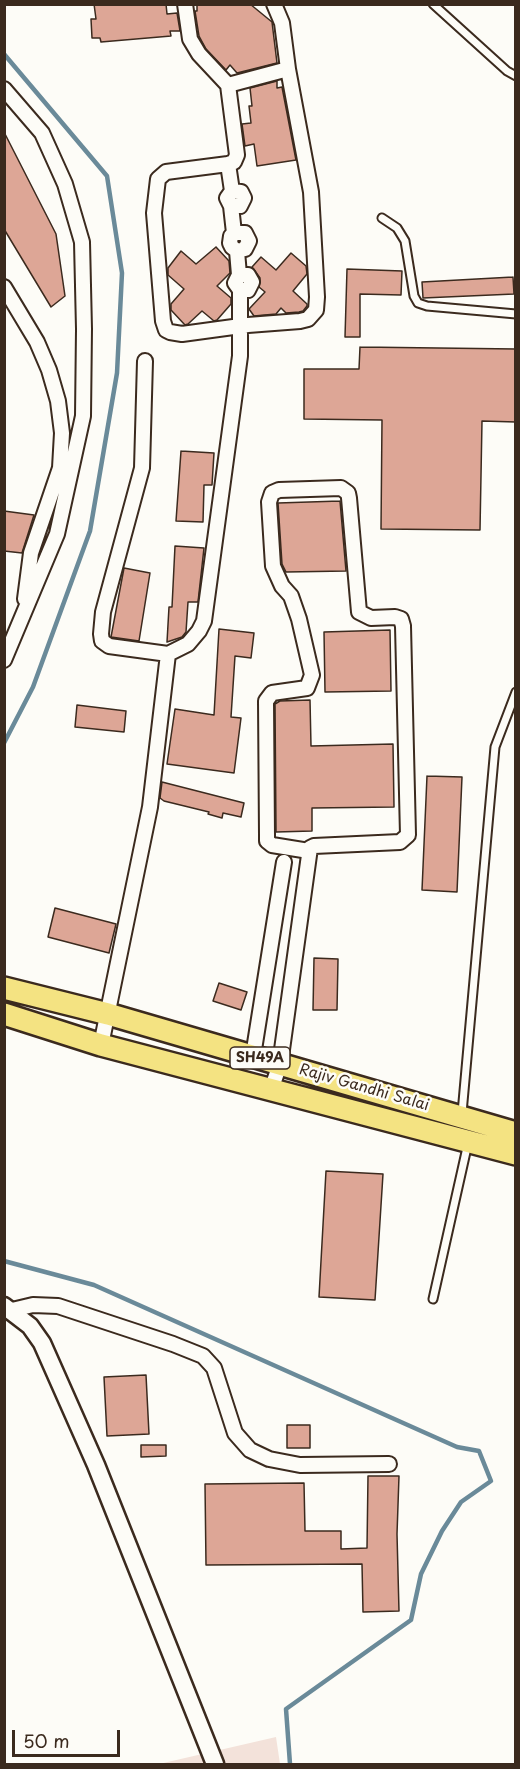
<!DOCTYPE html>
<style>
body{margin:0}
#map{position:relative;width:520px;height:1769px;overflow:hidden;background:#fdfcf7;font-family:"Playpen Sans",sans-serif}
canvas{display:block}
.frame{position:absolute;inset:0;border:6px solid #3b2a1e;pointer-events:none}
.scale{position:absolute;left:12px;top:1730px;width:108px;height:27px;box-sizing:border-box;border:3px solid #3b2a1e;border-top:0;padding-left:8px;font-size:18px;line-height:21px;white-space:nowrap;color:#3b2a1e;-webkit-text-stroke:4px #fdfcf7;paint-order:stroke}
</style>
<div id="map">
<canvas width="520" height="1769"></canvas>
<div class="frame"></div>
<div class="scale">50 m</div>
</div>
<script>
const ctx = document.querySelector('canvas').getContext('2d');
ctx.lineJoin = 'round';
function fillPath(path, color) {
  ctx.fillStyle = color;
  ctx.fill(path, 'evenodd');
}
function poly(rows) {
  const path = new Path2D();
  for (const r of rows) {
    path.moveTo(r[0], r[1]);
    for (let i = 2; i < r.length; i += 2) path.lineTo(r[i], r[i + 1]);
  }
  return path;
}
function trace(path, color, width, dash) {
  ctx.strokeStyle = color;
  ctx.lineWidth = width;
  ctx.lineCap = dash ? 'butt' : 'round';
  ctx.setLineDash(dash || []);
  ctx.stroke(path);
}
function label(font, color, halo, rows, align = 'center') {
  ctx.font = font + ' "Playpen Sans",sans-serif';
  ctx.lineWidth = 5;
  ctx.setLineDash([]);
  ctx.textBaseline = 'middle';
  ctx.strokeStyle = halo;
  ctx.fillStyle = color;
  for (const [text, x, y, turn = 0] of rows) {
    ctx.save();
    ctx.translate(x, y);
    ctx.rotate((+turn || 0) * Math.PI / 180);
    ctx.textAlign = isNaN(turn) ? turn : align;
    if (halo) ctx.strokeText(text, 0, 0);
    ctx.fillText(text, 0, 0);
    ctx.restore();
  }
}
fillPath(poly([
 [276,1737,280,1764,159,1764]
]), '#f3e2da');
trace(poly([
 [4,54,107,176,122,273,117,373,90,531,33,687,4,743],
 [4,1261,94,1285,457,1447,479,1451,491,1481,461,1502,442,1531,421,1574,411,1620,286,1709,290,1764]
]), '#6a8a99', 4.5);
const building = poly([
 [94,4,166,4,167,14,177,13,180,31,170,31,171,36,101,42,100,38,92,38,91,19,96,19,94,4],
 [197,4,250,4,272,22,277,63,237,73,230,65,226,70,206,49,199,36,195,11,197,11,197,4],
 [277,81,277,88,282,87,296,160,257,166,254,144,245,146,242,124,251,123,249,106,252,106,250,88,277,81],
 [4,132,56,234,65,296,51,307,4,229,4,132],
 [216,247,229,261,230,273,217,286,231,298,231,304,217,320,214,321,202,311,188,324,185,325,171,310,171,304,184,289,168,275,168,268,181,251,196,264,216,247],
 [291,253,306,266,307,274,293,291,307,304,307,306,303,311,299,312,286,313,281,308,276,314,254,316,249,309,265,292,259,287,260,278,252,267,261,257,276,270,291,253],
 [347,269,402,271,401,295,360,294,360,337,345,337,347,269],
 [513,277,514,294,423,298,422,282,513,277],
 [360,347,516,349,516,422,482,421,480,530,381,529,382,420,304,419,304,369,359,369,360,347],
 [181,451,214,453,212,485,204,485,203,522,176,521,181,451],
 [340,501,346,571,286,572,282,564,278,503,340,501],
 [4,511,34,515,22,553,4,551,4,511],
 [175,546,204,548,198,602,188,602,186,632,182,637,167,642,169,607,172,607,175,546],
 [124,568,150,573,139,641,111,637,124,568],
 [219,629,254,633,251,658,235,656,231,717,241,718,234,773,167,764,175,709,214,715,219,629],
 [390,630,391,691,325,692,324,632,390,630],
 [310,700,311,746,393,744,394,807,312,808,312,831,276,832,275,704,280,701,310,700],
 [77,705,126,711,124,732,75,727,77,705],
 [427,776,462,777,457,892,422,890,427,776],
 [162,782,244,803,241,817,223,813,222,818,208,814,209,812,164,801,160,798,162,782],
 [55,908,116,924,109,953,48,937,55,908],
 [314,958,338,959,337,1010,313,1010,314,958],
 [219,983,247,992,241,1010,213,1001,219,983],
 [326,1171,383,1174,375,1300,319,1297,326,1171],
 [146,1375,149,1434,107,1436,104,1377,146,1375],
 [287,1425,310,1425,310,1448,287,1448,287,1425],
 [141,1445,166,1445,166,1456,141,1457,141,1445],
 [368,1476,399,1476,397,1534,399,1611,363,1612,362,1564,206,1565,205,1484,304,1483,305,1531,341,1531,341,1549,367,1548,368,1476]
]);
fillPath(building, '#dda696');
trace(building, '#3b2a1e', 1.5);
const service = poly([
 [433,4,507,71,516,76],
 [382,218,397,228,405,241,414,296,418,303,427,306,516,314],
 [462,1113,495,747,516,692],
 [433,1299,468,1143]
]);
const minor = poly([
 [185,4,190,39,199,54,228,85,237,155,234,162,228,164,166,172,158,179,154,213,163,321,166,330,170,332,182,334,248,325,300,321,308,319,316,310,317,297,311,192,288,69],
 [228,85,288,69,282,23,274,4],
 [4,89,42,133,65,184,82,242,84,329,83,416,57,534,4,660],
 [231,206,240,206,244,198,241,192,232,191],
 [234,233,245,233,249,241,245,249,237,251],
 [239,275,248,275,252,282,248,290,240,290],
 [4,287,37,342,49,370,58,401,62,433,60,468,31,553,25,599],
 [145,361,142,468,103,612,101,634,102,641,109,646,168,654,188,644,199,631,204,621,240,356,240,290,235,283,239,275,237,251,232,247,230,243,231,236,234,233,231,206,227,198,232,191,228,164],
 [101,1045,150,807,168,654],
 [253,1056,284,862],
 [271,1090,280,1064,310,848,314,846,400,842,408,835,403,626,401,619,395,617,371,618,359,612,349,498,348,493,341,488,279,490,272,493,269,502,273,566,282,586,291,596,299,619,312,675,307,688,272,693,266,701,267,836,267,841,272,845,309,851],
 [12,1310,33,1305,58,1306,173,1344,203,1356,214,1368,235,1433,250,1450,269,1459,300,1465,389,1464]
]);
const tertiary = poly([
 [4,1306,30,1326,42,1343,96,1465,215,1764]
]);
const primary = poly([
 [4,988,108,1014,516,1133],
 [4,1014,101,1045,516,1154]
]);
trace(service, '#3b2a1e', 11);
trace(minor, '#3b2a1e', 18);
trace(tertiary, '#3b2a1e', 21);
trace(primary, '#3b2a1e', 26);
trace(service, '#fdfcf7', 7);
trace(minor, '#fdfcf7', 14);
trace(tertiary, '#fdfcf7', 16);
trace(primary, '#f4e382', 21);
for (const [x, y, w] of [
 [260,1058,60]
]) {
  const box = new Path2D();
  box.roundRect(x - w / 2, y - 11, w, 22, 4.5);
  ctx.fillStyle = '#fdfcf7';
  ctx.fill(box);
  trace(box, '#3b2a1e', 1.5);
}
label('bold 14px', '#3b2a1e', null, [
 ["SH49A",260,1058]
]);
label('15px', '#3b2a1e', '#fdfcf7', [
 ["Rajiv Gandhi Salai",364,1088,16]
]);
</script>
